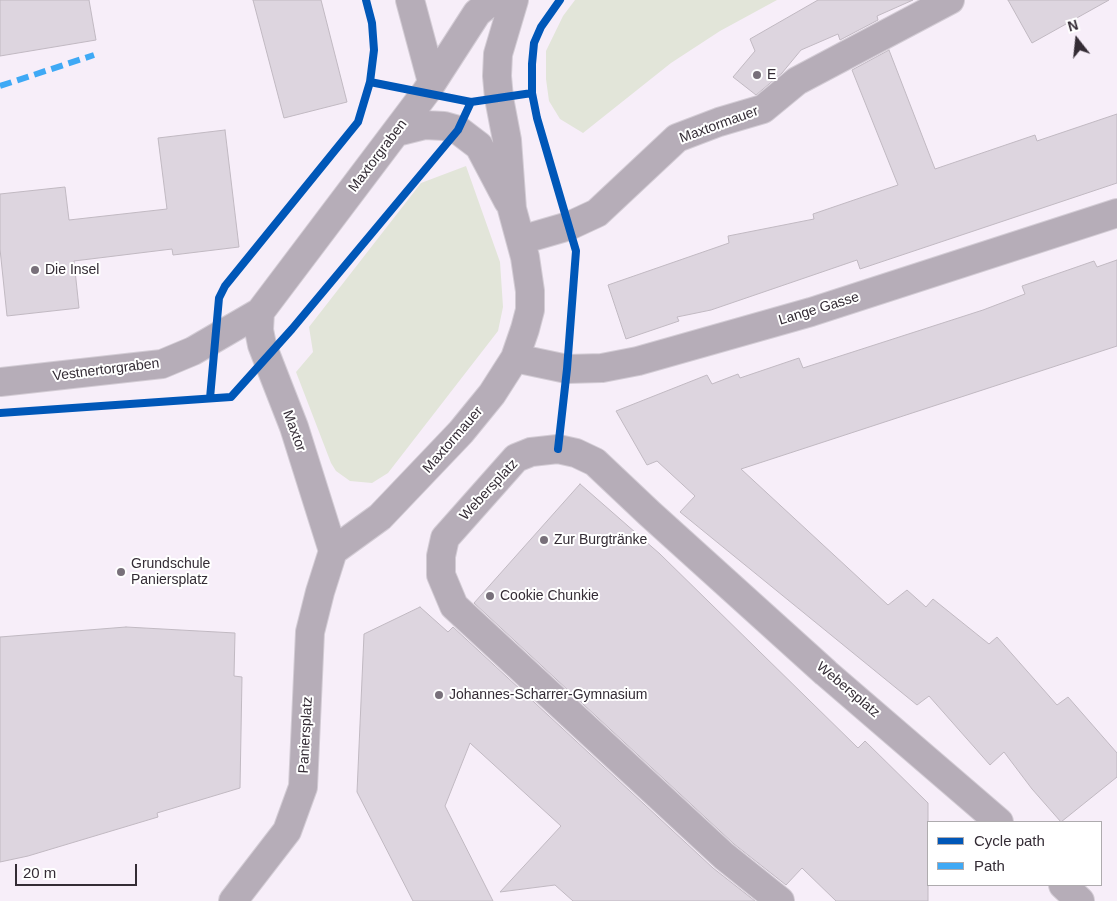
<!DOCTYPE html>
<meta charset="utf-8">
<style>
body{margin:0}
#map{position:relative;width:1117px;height:901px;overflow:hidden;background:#f7eef9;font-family:Helvetica,sans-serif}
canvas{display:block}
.legend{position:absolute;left:927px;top:821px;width:175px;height:65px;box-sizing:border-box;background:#fff;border:1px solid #aeabae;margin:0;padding:6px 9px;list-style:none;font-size:15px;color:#342c35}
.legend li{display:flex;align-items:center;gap:10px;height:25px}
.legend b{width:25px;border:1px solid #aeabae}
.north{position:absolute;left:1052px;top:15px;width:50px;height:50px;-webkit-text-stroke:4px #fff;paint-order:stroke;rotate:344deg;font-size:14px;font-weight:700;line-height:20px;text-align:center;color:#342c35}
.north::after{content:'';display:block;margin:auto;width:18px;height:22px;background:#342c35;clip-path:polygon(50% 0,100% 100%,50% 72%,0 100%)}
.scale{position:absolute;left:15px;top:864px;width:122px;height:22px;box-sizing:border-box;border:2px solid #342c35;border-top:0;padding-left:6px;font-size:15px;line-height:18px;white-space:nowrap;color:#342c35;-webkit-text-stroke:4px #fff;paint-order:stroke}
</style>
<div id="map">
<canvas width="1117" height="901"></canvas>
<ul class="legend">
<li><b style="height:6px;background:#0057b8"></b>Cycle path</li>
<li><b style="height:6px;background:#3fa9f5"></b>Path</li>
</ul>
<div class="north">N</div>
<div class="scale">20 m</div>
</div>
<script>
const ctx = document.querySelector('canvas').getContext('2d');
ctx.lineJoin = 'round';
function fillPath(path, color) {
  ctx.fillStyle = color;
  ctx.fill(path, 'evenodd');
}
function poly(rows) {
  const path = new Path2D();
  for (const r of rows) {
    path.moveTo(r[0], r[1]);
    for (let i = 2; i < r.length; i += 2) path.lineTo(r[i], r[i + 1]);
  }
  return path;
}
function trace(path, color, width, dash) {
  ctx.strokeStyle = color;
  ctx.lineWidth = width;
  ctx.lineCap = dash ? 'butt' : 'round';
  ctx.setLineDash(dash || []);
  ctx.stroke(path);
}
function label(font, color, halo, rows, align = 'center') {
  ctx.font = font + ' Helvetica,sans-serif';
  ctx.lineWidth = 4;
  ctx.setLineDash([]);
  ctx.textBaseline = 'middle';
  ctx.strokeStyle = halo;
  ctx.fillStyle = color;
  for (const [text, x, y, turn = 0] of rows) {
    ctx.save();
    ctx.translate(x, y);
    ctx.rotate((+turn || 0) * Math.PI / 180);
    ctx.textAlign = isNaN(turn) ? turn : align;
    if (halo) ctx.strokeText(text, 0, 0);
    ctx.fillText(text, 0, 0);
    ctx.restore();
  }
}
fillPath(poly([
 [575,0,777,0,720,31,671,63,583,133,560,119,549,101,546,79,546,51,563,16],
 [466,166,500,262,503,307,498,331,388,473,372,483,350,481,336,471,331,463,296,372,313,352,309,327,421,183]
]), '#e2e5d9');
const building = poly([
 [0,0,89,0,96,40,0,56,0,0],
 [253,0,321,0,347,102,284,118,253,0],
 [818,0,913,0,877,16,878,20,840,40,838,34,801,50,782,73,756,95,733,77,755,51,750,39,818,0],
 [1008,0,1109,0,1032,43,1008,0],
 [889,50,935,169,1035,135,1037,141,1117,114,1117,183,860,269,857,260,711,310,677,317,679,321,626,339,608,285,729,243,728,236,814,219,813,214,898,185,852,70,889,50],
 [225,130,239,247,173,255,172,249,74,261,79,308,7,316,0,249,0,194,65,187,69,220,167,209,158,138,225,130],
 [1117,260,1117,346,741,469,888,605,907,590,926,607,933,599,989,644,997,637,1057,705,1068,697,1117,753,1117,777,1061,822,1032,789,1004,752,990,765,929,696,917,705,680,512,695,496,657,461,647,465,616,411,707,375,712,384,738,374,740,378,799,358,803,368,983,310,1025,294,1022,286,1094,261,1097,267,1117,260],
 [580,484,660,554,858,748,865,741,928,803,928,901,836,901,802,868,786,885,734,844,474,603,580,484],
 [420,607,448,632,453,627,713,868,755,901,573,901,555,885,500,892,561,826,470,743,445,806,493,901,413,901,357,792,364,634,420,607],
 [126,627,235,633,234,676,242,677,240,788,157,813,158,817,28,856,0,862,0,637,126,627]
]);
fillPath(building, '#ddd5df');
trace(building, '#c1b9c2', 1);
const minor = poly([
 [410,0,432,82],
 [397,132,425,125,444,126,458,130,479,146,508,201],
 [521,240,569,226,597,213,677,138,719,122,763,109,797,81,950,0],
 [260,312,259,330,262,345,294,427,333,551],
 [515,358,567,369,602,368,638,361,811,312,1117,213],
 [0,382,162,364,193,351,260,312,426,92,477,13,493,0],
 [333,551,380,517,461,432,492,394,515,358,525,329,530,310,530,291,525,257,512,209,507,140,499,98,497,76,498,54,514,0],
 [1063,885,1080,901],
 [233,901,287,831,303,787,310,632,320,592,333,551],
 [780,901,724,856,454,606,441,575,441,556,445,538,516,458,531,452,558,449,576,453,595,462,649,513,826,673,999,822]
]);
trace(minor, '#d3ccd5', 30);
trace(minor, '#b6adb8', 28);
trace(poly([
 [0,86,94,55]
]), '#3fa9f5', 6, [12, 6]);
trace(poly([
 [370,82,471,102],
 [210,398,219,298,225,286,358,122,370,82,374,50,372,23,366,0],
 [0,413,231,397,292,329,458,130,471,102,532,93],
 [558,449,567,369,576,251,537,118,532,93,532,64,534,43,541,27,560,0]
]), '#0057b8', 8);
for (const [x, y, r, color] of [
 [757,75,5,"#78707a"],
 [35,270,5,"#78707a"],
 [544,540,5,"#78707a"],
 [121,572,5,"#78707a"],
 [490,596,5,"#78707a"],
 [439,695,5,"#78707a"]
]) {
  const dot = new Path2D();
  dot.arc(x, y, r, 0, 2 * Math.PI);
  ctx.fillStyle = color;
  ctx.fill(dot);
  trace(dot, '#fff', 2);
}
label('14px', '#342c35', '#fff', [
 ["E",767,75],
 ["Die Insel",45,270],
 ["Zur Burgtränke",554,540],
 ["Grundschule",131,564],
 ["Paniersplatz",131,580],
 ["Cookie Chunkie",500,596],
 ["Johannes-Scharrer-Gymnasium",449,695]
], 'left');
label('14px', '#342c35', '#fff', [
 ["Maxtormauer",719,125,-20],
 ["Maxtorgraben",378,156,-53],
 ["Lange Gasse",819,309,-17],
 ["Vestnertorgraben",106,370,-7],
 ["Maxtor",294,431,70],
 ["Maxtormauer",453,440,-49],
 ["Webersplatz",489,490,-47],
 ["Webersplatz",848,690,40],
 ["Paniersplatz",306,735,-87]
]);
</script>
